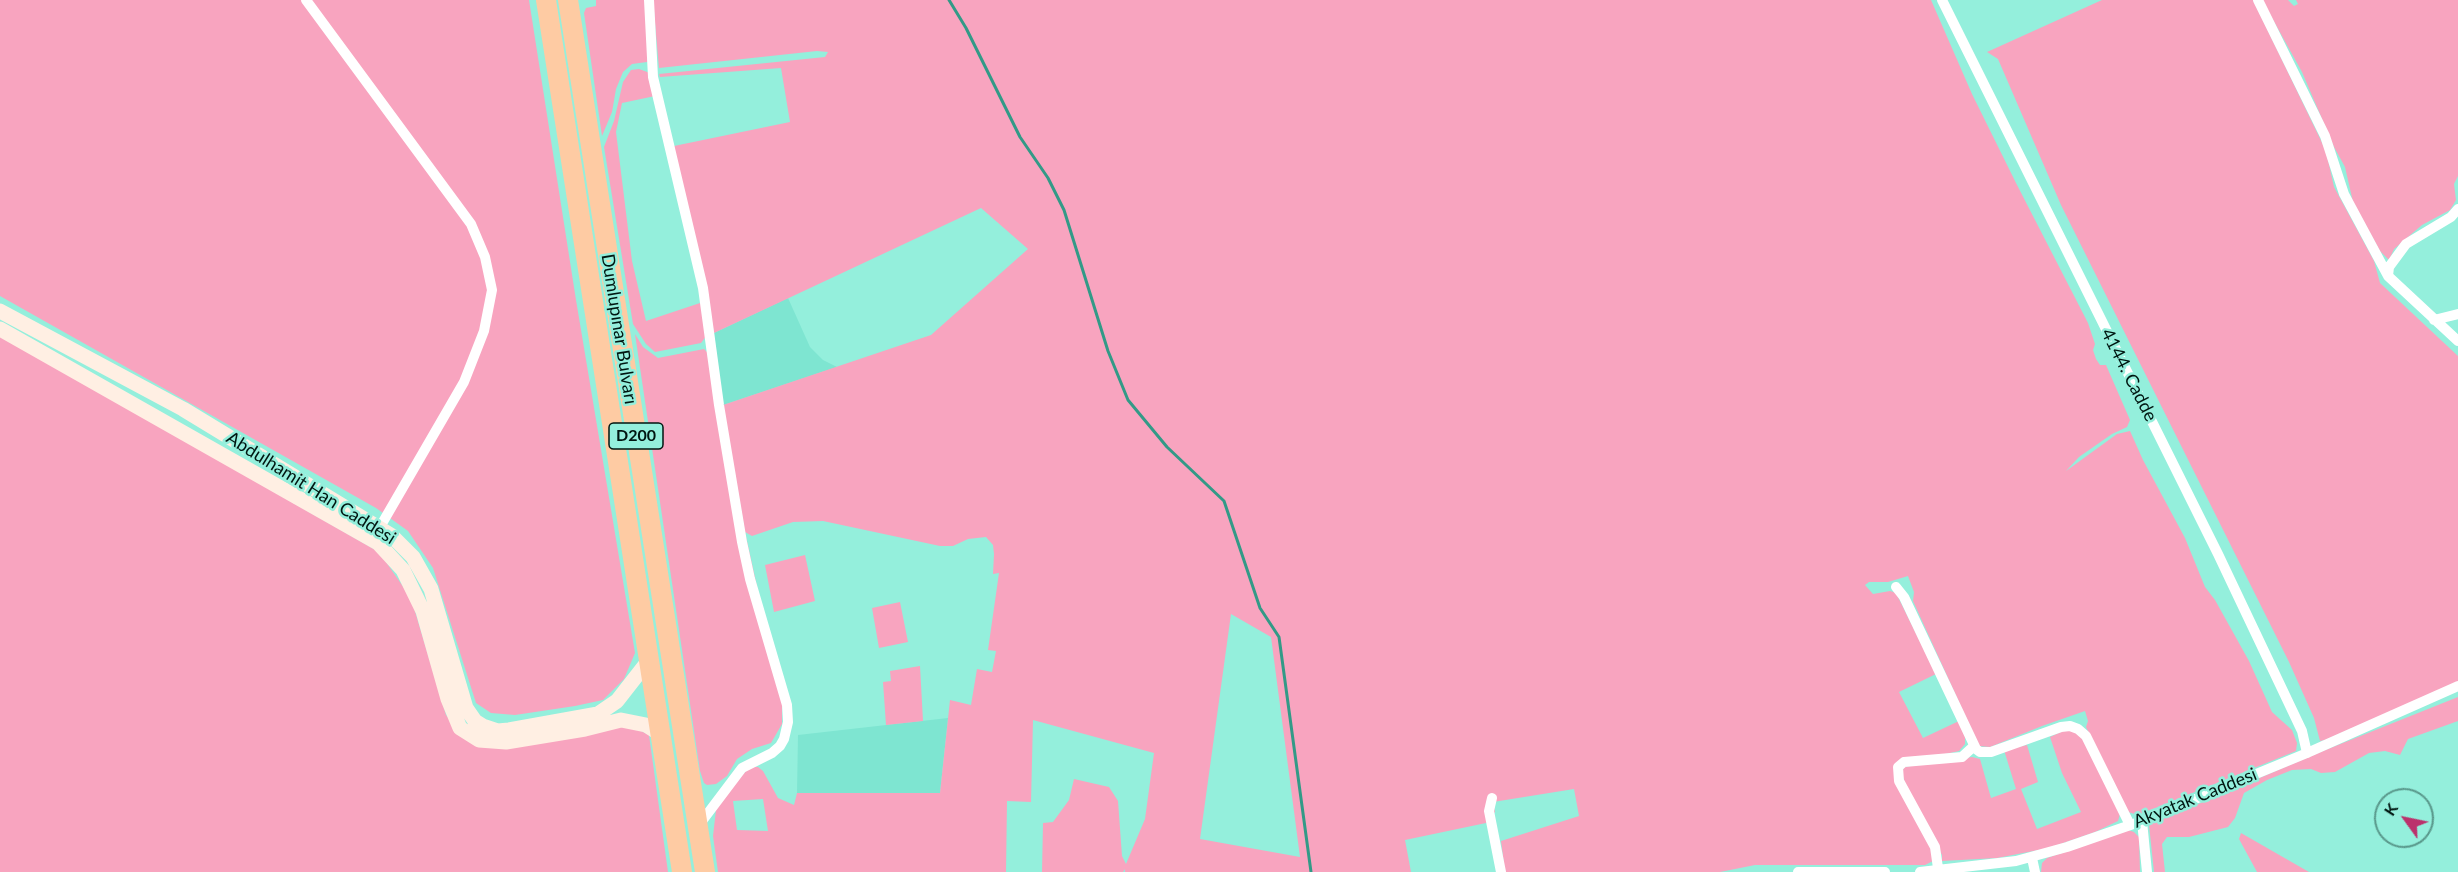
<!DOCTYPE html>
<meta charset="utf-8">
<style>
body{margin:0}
#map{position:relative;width:2458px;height:872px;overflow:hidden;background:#94efdc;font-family:Lato,sans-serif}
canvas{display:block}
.north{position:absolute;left:2374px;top:788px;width:60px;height:60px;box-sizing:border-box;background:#94efdc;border:2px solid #59988b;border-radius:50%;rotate:303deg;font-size:16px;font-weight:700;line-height:24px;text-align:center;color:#001611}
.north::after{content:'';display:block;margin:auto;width:21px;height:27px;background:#bb316c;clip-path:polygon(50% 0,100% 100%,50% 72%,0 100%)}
</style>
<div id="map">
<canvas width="2458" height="872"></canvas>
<div class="north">K</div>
</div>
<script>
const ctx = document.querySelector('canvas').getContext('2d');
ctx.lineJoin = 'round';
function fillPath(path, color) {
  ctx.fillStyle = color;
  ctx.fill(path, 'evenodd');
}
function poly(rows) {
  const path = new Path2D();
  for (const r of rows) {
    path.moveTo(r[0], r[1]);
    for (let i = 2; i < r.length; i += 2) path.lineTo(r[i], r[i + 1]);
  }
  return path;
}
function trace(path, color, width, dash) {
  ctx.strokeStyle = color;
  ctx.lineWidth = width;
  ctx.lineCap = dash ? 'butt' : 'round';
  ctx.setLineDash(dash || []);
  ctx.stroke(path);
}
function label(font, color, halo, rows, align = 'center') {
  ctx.font = font + ' Lato,sans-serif';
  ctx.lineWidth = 5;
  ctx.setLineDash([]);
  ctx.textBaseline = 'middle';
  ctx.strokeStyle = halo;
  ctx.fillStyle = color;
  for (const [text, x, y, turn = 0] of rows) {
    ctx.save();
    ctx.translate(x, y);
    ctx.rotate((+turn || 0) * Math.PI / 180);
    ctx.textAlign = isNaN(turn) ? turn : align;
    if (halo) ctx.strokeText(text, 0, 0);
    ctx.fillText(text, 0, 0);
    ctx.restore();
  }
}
fillPath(poly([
 [788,298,810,347,823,360,837,367,723,405,714,333],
 [948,718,940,793,797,793,798,735]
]), '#7ee5d1');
fillPath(poly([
 [0,0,529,0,576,300,635,653,624,679,603,700,575,706,515,715,491,713,476,703,433,568,408,531,376,508,0,296],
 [596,0,647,0,649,51,647,62,632,64,623,72,616,89,612,112,602,136,584,13,586,8,596,6],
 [653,0,1931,0,1972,94,2016,183,2088,323,2095,344,2093,350,2096,359,2100,365,2106,365,2130,420,2127,427,2112,434,2079,457,2066,471,2117,434,2130,431,2143,460,2185,538,2205,587,2215,600,2249,661,2272,712,2292,730,2297,743,2296,751,2138,815,2128,812,2086,727,2088,721,2085,711,2042,726,1990,747,1979,746,1913,601,1914,592,1908,576,1888,582,1869,582,1865,585,1873,594,1890,591,1896,593,1936,674,1899,692,1923,738,1959,721,1965,737,1965,744,1959,751,1896,765,1934,851,1935,860,1925,865,1755,865,1720,872,1505,872,1501,841,1579,816,1574,789,1493,802,1495,812,1486,823,1405,840,1411,872,1125,872,1125,869,1123,872,1042,872,1043,823,1053,822,1069,800,1074,779,1109,787,1118,801,1122,856,1126,864,1145,819,1154,753,1033,720,1031,802,1007,801,1006,872,718,872,713,836,716,810,731,787,750,767,758,767,763,771,778,798,794,805,797,793,940,793,950,700,971,705,977,669,992,672,996,651,988,650,999,573,993,574,994,554,993,545,986,537,968,539,953,546,940,546,823,521,793,522,752,536,745,532,723,405,931,335,1028,249,981,208,714,333,674,146,790,122,781,68,660,77,659,74,825,57,828,52,817,51,659,68],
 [1231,614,1271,637,1300,857,1200,839],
 [763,799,768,831,737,830,733,801],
 [2102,0,2253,0,2326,151,2334,187,2374,261,2380,283,2458,356,2458,682,2325,740,2320,741,2314,718,2289,662,2061,205,1998,59,1987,52],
 [2262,0,2288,0,2294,6,2298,4,2296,0,2458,0,2458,176,2454,184,2456,200,2450,210,2422,225,2394,249,2389,260,2380,251,2353,202,2345,167,2334,147,2302,72],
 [639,69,650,73,655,96,622,103,616,132,632,261,646,321,703,302,707,335,701,343,655,352,646,344,633,324,604,147,614,121,623,82,631,70],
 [635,334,643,347,658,358,704,349,707,352,717,405,782,700,782,724,771,743,752,749,737,759,727,776,716,784,707,785,704,783,700,771],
 [0,335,379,552,411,598,446,715,463,737,623,722,649,735,668,872,0,872],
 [805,555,815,601,774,612,765,565],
 [900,602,908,642,879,648,872,608],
 [920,666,923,721,886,725,883,682,891,681,890,671],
 [2458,697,2458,721,2408,739,2400,755,2385,751,2369,753,2335,772,2321,773,2311,769,2292,770,2267,780,2244,793,2235,818,2228,827,2189,837,2167,837,2162,844,2165,872,2154,872,2149,825,2323,751],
 [2063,731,2073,731,2081,736,2120,814,2118,821,2095,832,2049,848,1997,858,1942,861,1942,855,1906,787,1902,773,1904,767,1972,757,1980,759,1991,798,2016,789,2004,750,2027,745,2038,782,2021,789,2037,829,2081,812,2062,773,2050,737],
 [2128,830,2134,832,2139,837,2140,872,2041,872,2042,863,2047,858],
 [2241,833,2309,872,2257,872,2239,839]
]), '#f8a4bf');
trace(poly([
 [949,0,966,28,1020,137,1048,178,1064,210,1108,351,1128,400,1167,447,1224,501,1260,608,1279,637,1311,872]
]), '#329a87', 3);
trace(poly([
 [306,0,471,224,485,257,492,290,484,331,464,382,380,527],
 [649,0,653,77,703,288,719,405,742,542,750,579,787,705,788,722,784,739,780,746,772,753,742,768,699,825],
 [1942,0,2218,554,2302,731,2307,753],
 [2258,0,2325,136,2344,194,2388,276,2458,341],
 [2388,276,2389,267,2406,244,2451,217,2458,209],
 [2434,320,2458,314],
 [1896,587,1904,597,1976,749,1980,752,1991,752,2061,727,2070,726,2078,729,2086,736,2130,825],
 [1492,798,1489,811,1501,872],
 [2142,821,2147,872],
 [2032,858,2035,872],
 [1938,868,1935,847,1899,781,1898,767,1904,762,1962,757,1974,746],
 [1798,872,1885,872],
 [1920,872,2016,861,2067,847,2142,821,2307,753,2458,686]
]), '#fff', 10);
trace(poly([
 [0,311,183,409,392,536,413,557,431,589,466,708,475,721,483,726,498,731,509,730,598,714,617,701,649,660],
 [0,329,378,543,403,570,423,611,448,699,460,728,479,740,506,742,585,729,621,720,646,725,660,734]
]), '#ffefe3', 15);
trace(poly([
 [546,0,682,872],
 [568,0,705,872]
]), '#fecba3', 20);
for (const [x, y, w] of [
 [636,436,54]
]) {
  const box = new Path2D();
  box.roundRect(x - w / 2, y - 13, w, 26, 4.5);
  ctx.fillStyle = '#94efdc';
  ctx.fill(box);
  trace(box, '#001611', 1.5);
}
label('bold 16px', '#001611', null, [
 ["D200",636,436]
]);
label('18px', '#001611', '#94efdc', [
 ["Dumlupınar Bulvarı",619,329,81],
 ["4144. Cadde",2129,375,63],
 ["Abdulhamit Han Caddesi",311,488,32],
 ["Akyatak Caddesi",2195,798,-22]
]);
</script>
